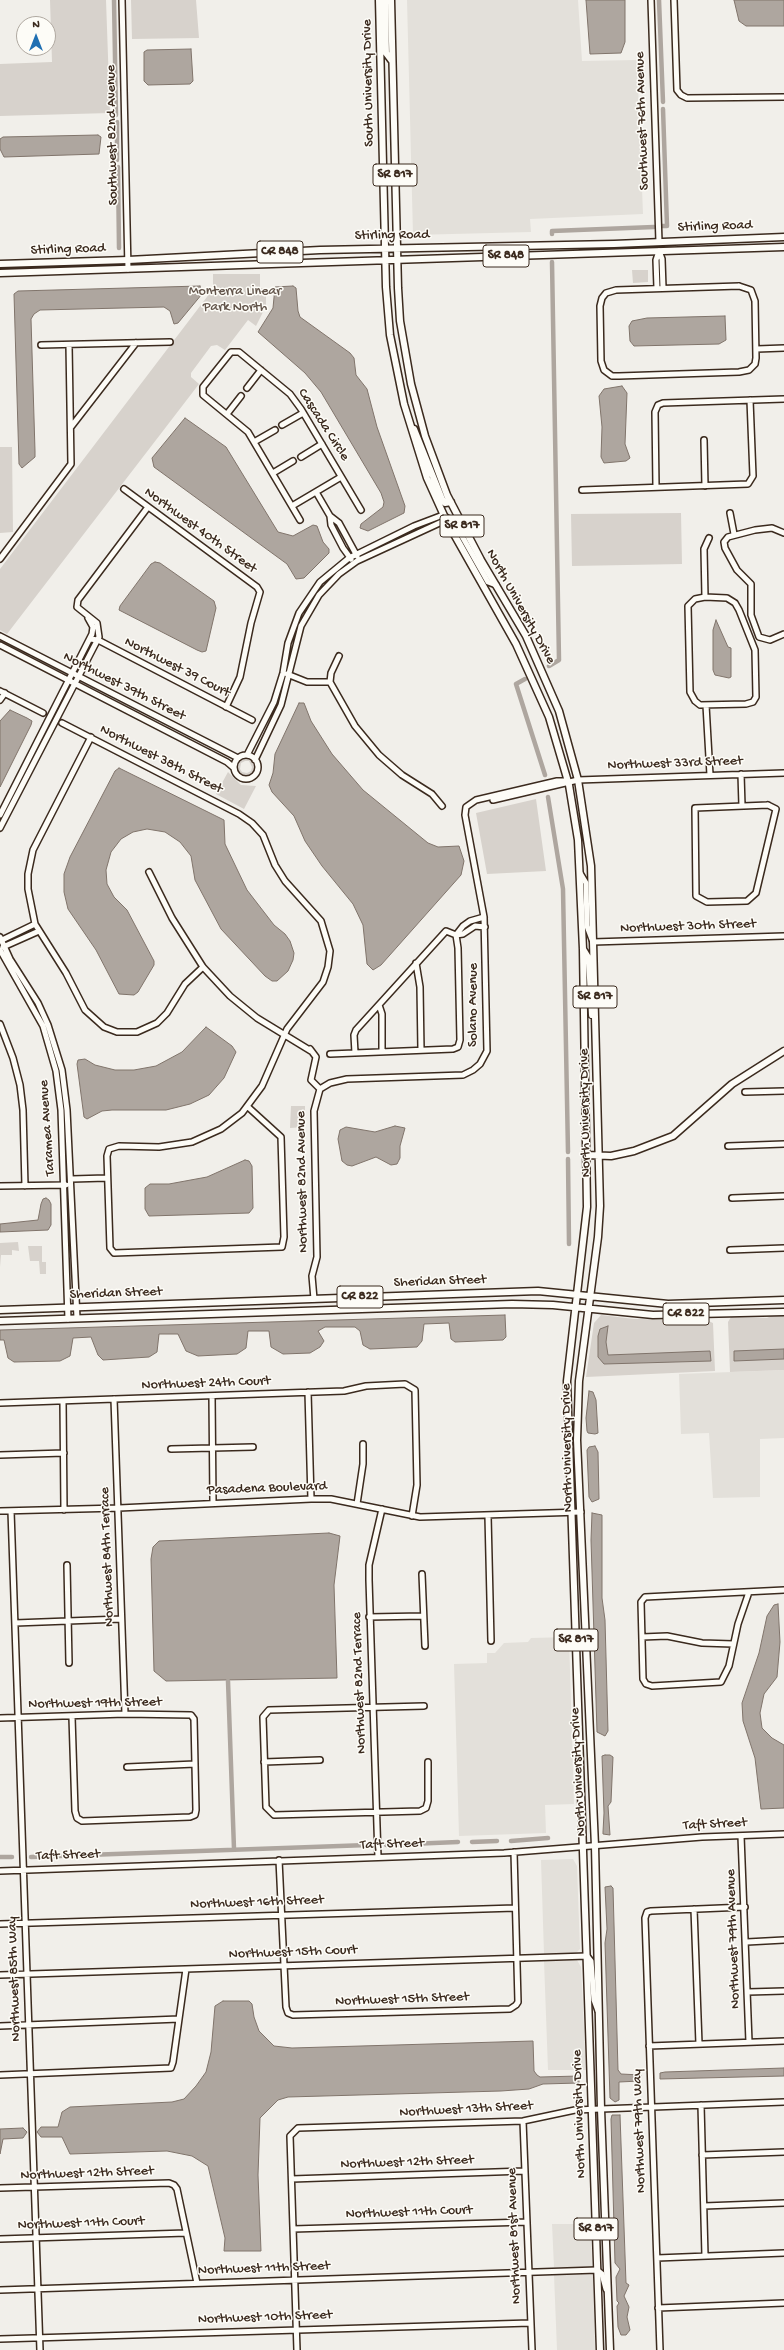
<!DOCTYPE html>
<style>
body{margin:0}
#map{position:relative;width:784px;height:2350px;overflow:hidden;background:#f1efea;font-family:"Gochi Hand",sans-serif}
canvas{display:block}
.north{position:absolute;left:16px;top:16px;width:40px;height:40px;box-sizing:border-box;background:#fdfcf7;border:1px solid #afa8a0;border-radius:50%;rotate:0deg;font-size:11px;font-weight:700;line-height:16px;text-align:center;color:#3b2a1e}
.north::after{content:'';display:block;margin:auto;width:14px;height:18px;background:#1f6fb2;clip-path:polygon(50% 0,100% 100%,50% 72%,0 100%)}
</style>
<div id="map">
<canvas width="784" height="2350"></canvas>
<div class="north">N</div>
</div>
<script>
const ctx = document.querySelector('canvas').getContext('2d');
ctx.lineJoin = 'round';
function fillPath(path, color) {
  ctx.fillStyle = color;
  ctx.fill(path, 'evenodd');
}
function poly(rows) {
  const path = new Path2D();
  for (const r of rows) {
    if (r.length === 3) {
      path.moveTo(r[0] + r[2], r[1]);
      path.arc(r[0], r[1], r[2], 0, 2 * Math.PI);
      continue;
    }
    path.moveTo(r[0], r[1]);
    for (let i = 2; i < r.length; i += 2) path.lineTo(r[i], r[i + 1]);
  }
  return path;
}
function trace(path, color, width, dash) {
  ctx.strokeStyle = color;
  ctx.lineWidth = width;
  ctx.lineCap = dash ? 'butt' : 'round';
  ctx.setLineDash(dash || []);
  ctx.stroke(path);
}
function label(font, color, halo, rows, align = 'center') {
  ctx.font = font + ' "Gochi Hand",sans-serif';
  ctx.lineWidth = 3;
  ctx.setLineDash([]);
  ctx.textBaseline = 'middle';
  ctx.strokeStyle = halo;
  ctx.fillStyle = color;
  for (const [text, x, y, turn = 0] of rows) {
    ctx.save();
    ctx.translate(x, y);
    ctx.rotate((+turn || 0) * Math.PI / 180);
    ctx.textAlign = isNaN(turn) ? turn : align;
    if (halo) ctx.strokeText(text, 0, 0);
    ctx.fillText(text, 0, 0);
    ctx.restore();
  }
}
fillPath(poly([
 [407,0,578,0,582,61,637,60,643,214,530,219,531,232,413,235],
 [784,1370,784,1438,760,1439,760,1497,713,1498,709,1433,681,1434,679,1374],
 [569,1637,574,1804,545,1805,546,1833,459,1836,454,1664,487,1663,487,1653,495,1653,504,1643,528,1642,531,1638],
 [573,1859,577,1866,580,1949,576,1953,544,1954,541,1860],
 [577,1960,581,1967,586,2070,548,2070,544,1961],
 [552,2224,591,2224,592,2267,554,2267],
 [593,2274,595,2350,557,2350,554,2275]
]), '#e3e0da');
fillPath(poly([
 [50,0,106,0,110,113,0,116,0,64,52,62],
 [131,0,196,0,199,38,132,39],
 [632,270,648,270,648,282,633,283],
 [213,274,260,274,260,288,266,288,266,306,256,326,248,320,225,350,217,345,211,346,191,373,191,377,199,384,7,634,0,630,0,569,213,289],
 [0,447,12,447,13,532,0,533],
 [681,513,682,564,572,566,571,514],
 [244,758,251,759,255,764,254,772,249,776,241,775,237,769,238,762],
 [245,761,249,761,252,767,251,771,247,773,242,772,240,769,241,763],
 [228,772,241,785,256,786,244,809,216,794],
 [536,799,546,871,487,874,476,813],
 [291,1106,305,1106,305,1127,290,1128],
 [18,1242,19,1251,12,1250,12,1255,1,1255,0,1267,0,1243],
 [28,1246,42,1246,42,1262,46,1262,46,1274,40,1274,39,1261,30,1261],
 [601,1315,634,1319,706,1320,713,1323,715,1371,586,1377,594,1323],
 [773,1315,784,1316,784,1370,730,1372,728,1322,731,1317,767,1318]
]), '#d7d2cc');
const water = poly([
 [586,0,625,0,625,42,621,53,590,54,586,0],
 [734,0,784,0,784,26,746,26,739,21,734,0],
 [191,49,193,81,190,84,148,85,144,81,144,52,147,50,191,49],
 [98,135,101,137,99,154,4,157,0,149,0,139,3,137,98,135],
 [200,286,202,294,178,323,174,324,170,311,164,307,40,310,34,314,31,319,35,451,35,457,22,468,19,464,14,294,18,291,200,286],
 [293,286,296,288,298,311,300,317,350,353,354,358,356,375,367,389,377,427,405,506,404,513,368,531,360,528,361,524,383,507,384,502,381,493,321,392,305,373,258,332,273,308,275,287,293,286],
 [725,316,726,340,719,344,634,346,630,341,629,326,632,321,647,318,725,316],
 [622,386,627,393,625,444,630,458,626,461,604,463,601,457,602,427,599,396,604,389,622,386],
 [185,418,226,447,278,532,293,536,313,525,317,526,323,542,329,549,329,553,304,578,296,579,287,564,154,467,152,458,185,418],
 [155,562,160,563,214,601,216,608,206,651,202,652,197,650,119,610,120,606,151,564,155,562],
 [716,620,728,647,731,648,731,677,729,678,715,675,713,670,713,630,716,620],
 [299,703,304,703,311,721,332,754,363,790,428,843,438,847,459,846,464,861,461,875,381,965,373,970,367,964,363,925,353,904,322,866,305,841,294,816,272,792,269,785,273,773,275,754,299,703],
 [10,710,27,718,32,721,31,725,0,787,0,721,10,710],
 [119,768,224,820,225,844,247,890,274,925,285,934,290,941,294,953,293,960,288,971,277,981,272,981,265,976,221,929,195,880,191,856,180,842,165,832,147,829,133,832,121,839,111,852,106,870,107,884,114,897,127,910,154,961,154,965,138,992,134,995,119,994,96,950,68,909,64,892,64,874,70,857,115,771,119,768],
 [206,1027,232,1046,236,1052,224,1078,209,1095,190,1104,166,1110,112,1110,102,1111,87,1119,84,1117,77,1064,78,1060,85,1059,95,1065,115,1070,134,1070,156,1066,182,1052,206,1027],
 [395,1126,405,1128,400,1146,400,1158,397,1164,391,1165,376,1157,352,1166,347,1165,342,1161,338,1139,340,1130,346,1127,375,1132,395,1126],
 [245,1160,249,1161,252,1166,253,1208,249,1213,149,1216,145,1209,145,1188,150,1184,169,1184,207,1177,245,1160],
 [46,1198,49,1200,51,1204,51,1225,48,1230,0,1232,0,1224,38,1220,41,1204,43,1199,46,1198],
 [505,1315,506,1337,503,1340,455,1342,451,1339,449,1323,424,1324,422,1341,417,1347,370,1349,363,1345,360,1331,355,1327,325,1327,318,1331,324,1341,320,1347,310,1353,283,1354,271,1347,269,1331,248,1331,246,1348,237,1354,198,1356,186,1351,178,1334,159,1334,157,1352,149,1357,103,1360,98,1355,91,1337,73,1338,70,1356,60,1361,14,1362,8,1358,4,1340,0,1340,0,1330,505,1315],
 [608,1326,606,1342,608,1355,710,1351,711,1361,604,1364,598,1357,598,1336,600,1329,608,1326],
 [784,1349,784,1359,734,1361,734,1351,784,1349],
 [589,1391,593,1392,596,1400,598,1433,595,1434,588,1433,587,1431,586,1418,589,1391],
 [595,1446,598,1452,599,1499,592,1502,589,1497,587,1450,589,1447,595,1446],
 [592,1513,602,1515,602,1598,605,1620,608,1731,605,1736,597,1732,591,1540,592,1513],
 [329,1533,340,1536,334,1585,337,1678,166,1681,154,1671,151,1559,153,1547,159,1541,329,1533],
 [778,1604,780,1642,777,1677,764,1694,760,1713,762,1728,772,1738,784,1745,784,1808,761,1809,755,1758,743,1721,742,1703,759,1653,767,1616,774,1605,778,1604],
 [605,1755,610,1755,613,1757,611,1802,608,1806,610,1835,603,1834,603,1832,604,1813,602,1756,605,1755],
 [611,1886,613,1888,618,2070,621,2074,641,2075,640,2081,619,2082,619,2100,615,2102,610,2098,605,1943,607,1929,605,1887,611,1886],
 [223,2001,249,2001,252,2004,254,2017,259,2031,274,2046,292,2048,533,2041,534,2071,537,2075,540,2077,579,2076,579,2083,543,2084,529,2089,501,2091,288,2097,278,2100,260,2118,258,2175,261,2251,224,2251,225,2238,208,2166,192,2156,167,2151,70,2154,62,2137,41,2137,37,2132,41,2127,58,2127,62,2112,70,2107,172,2102,184,2099,196,2086,206,2072,211,2052,215,2006,223,2001],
 [784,2068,784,2076,660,2079,660,2073,665,2072,784,2068],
 [620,2115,626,2283,629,2285,624,2296,629,2307,627,2317,630,2330,626,2335,621,2335,618,2327,617,2306,619,2303,617,2301,616,2277,620,2269,615,2263,611,2119,612,2115,620,2115],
 [23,2128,27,2132,23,2138,3,2139,0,2154,0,2129,23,2128]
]);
fillPath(water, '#aea69f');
trace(water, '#80746b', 1);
trace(poly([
 [114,0,116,115],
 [659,0,663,102],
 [117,122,117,160],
 [118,167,119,248],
 [662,226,667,226,663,109],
 [552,234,552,231,654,227],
 [549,666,559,660,552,262],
 [525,679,516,684,545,775],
 [548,797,563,889,568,1152],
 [568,1159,569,1244],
 [228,1681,234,1849],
 [511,1841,548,1838],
 [472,1842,497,1841],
 [386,1845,458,1842],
 [0,1857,12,1857],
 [31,1857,368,1845]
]), '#aea69f', 4.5);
const minor = poly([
 [122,0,128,269],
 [651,0,659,242],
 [674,0,677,90,681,95,687,98,784,97],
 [659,251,662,259,663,288],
 [739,286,751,290,755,301,756,358,755,364,749,370,739,372,619,376,612,376,604,370,601,361,600,306,602,298,606,293,616,290,739,286],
 [657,288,656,260,659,251],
 [41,345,170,342],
 [757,349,784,348],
 [247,388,261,370],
 [227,414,241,396],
 [282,425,303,413],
 [71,427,136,343],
 [704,440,705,486],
 [254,442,275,430],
 [301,457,322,444],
 [273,473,293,461],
 [656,487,655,412,658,405,663,403,784,399],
 [124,489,257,587,260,592,251,623,240,677,226,707],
 [582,490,748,484,753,476,750,400],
 [316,492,330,516,331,525,343,548,351,559],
 [292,506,341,477],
 [730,513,734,534],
 [330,516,339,523,357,556],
 [300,520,248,432,203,395,203,387,231,352,239,352,290,394,301,409,361,510],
 [784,533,772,528,755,530,728,537,724,542,725,548,737,570,751,584,751,615,759,637,770,640,784,634],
 [0,559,71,464,69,345],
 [705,597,727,598,735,603,739,610,755,650,756,697,753,702,746,704,700,705,695,701,690,692,688,606,695,599,705,597],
 [705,597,704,549,709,538],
 [0,636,238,758],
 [90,639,98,640,252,720],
 [0,645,227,762,234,768],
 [287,674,307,682,330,682],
 [330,682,355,726,379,755,402,775,432,794,442,806],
 [330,682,331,673,339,656],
 [0,691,43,713],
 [0,700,5,693],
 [706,705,710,775],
 [62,723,239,814,252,823,263,835,275,865,285,881,321,921,330,951,328,967,323,982,287,1029,262,1086,242,1113,221,1129,192,1142,159,1147,119,1146,109,1149,107,1156,110,1248,114,1253,282,1247,284,1237,281,1137,248,1107],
 [91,737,33,850,28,874,28,889,35,924,66,973,85,1010,104,1027,117,1032,137,1032,157,1023,167,1013,185,984,203,967],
 [247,755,274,702,283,673,288,643,299,613,320,582,349,558,414,526,443,515,454,522,488,582,496,585],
 [246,767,12],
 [255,760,281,705,301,626,319,595,339,574,357,561,446,520],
 [741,774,742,806],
 [493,800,578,780,784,773],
 [768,805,776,809,756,893,747,901,707,902,696,896,695,808,768,805],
 [0,815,92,634,93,627,88,618],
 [0,828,99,637,97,623,77,607,78,600,148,507],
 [149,872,172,918,203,967,230,996,257,1018,311,1051],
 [580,873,586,883,587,926,593,942,784,936],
 [484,917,470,921,463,926,456,935,463,934,475,926,485,927],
 [0,937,10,959,38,1003,48,1025,62,1070,67,1110,77,1318],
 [0,941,35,924],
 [3,947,39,931],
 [0,950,43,1026,56,1071,61,1110,68,1319],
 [416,963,420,987,421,1050],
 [379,1005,382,1014,382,1052],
 [0,1024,13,1058,20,1085,23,1110,25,1186],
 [310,1049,316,1057,311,1080,320,1089],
 [330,1054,453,1049,458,1047,460,1040,458,948,456,935,446,931,356,1030,354,1035,355,1053],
 [320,1089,330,1083,347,1079,463,1075,473,1070,480,1064,487,1051,484,917,465,815,466,807,476,800,557,781,568,781],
 [745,1092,784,1091],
 [728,1146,784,1144],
 [72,1179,106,1178],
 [0,1186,66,1185],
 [732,1198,784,1196],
 [730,1250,784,1248],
 [314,1299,312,1276,317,1257,314,1111,320,1089],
 [308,1392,311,1499],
 [212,1396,213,1502],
 [114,1399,125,1714],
 [63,1401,64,1510],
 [0,1403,344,1391,366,1386,405,1384,415,1390,417,1485,412,1516],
 [171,1449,253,1447],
 [0,1455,64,1453],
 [357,1504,363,1464,363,1444],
 [0,1511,119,1508,311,1499,331,1499,420,1517,581,1512],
 [11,1511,40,2350],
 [488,1516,491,1641],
 [67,1565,69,1663],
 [422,1574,425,1646],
 [749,1592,738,1624,729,1666,721,1682,652,1686,646,1684,643,1679,641,1602,645,1597,784,1590],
 [369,1617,423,1616],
 [15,1623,121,1619],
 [642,1637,667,1636,702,1643,733,1644],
 [424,1706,269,1710,263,1717,266,1807,274,1815,420,1811,426,1808,428,1801,428,1762],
 [0,1718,125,1714,191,1715,194,1719,196,1810,195,1815,190,1817,82,1821,77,1818,75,1811,72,1717],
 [264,1762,320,1760],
 [127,1767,195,1764],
 [741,1836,749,2042],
 [378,1857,369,1580,369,1565,382,1509],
 [279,1860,286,2007,288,2013,293,2015,510,2009,516,2005,518,2002,514,1852],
 [0,1871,504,1853,702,1837,784,1834],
 [694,1909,699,2044],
 [0,1924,515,1908],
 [747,1942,784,1940],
 [0,1975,587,1956,591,1961,594,2000,598,2011],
 [748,1992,784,1991],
 [0,2026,179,2019],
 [649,2046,784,2041],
 [0,2075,171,2068,173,2062,186,1969],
 [701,2105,705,2256],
 [523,2121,532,2350],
 [702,2155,784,2152],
 [292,2179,524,2171],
 [0,2188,169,2183,174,2185,177,2189,197,2283],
 [704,2206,784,2203],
 [293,2229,526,2222],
 [0,2239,186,2233],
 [657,2258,784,2253],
 [0,2290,597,2270,602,2274,606,2289],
 [658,2308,784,2303],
 [0,2339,530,2323],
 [297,2350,290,2136,298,2128,523,2121,575,2110,784,2102],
 [660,2350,645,1918,647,1912,651,1911,745,1907]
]);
const major = poly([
 [379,0,386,287,390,335,404,404,427,478,446,520,516,644,549,717,569,785,578,840,583,949,587,1207,567,1381,600,2350],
 [385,0,386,53,392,61],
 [391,0,398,288,400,321,411,384,425,436,447,495,481,560,526,636,559,711,578,780,591,866,600,1206,598,1237,579,1381,577,1440,595,1846,601,2109,610,2350],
 [0,264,128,260,320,250,614,244,784,237],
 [0,273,784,247],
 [414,429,442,499,445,503,451,502],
 [583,949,589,959,592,1015],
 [587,1155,611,1156,634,1151,673,1136,732,1084,784,1051],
 [0,1310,538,1291,668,1304,784,1300],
 [0,1321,512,1304,553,1305,653,1315,784,1312]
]);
trace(minor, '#3b2a1e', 8);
trace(major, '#3b2a1e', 9);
trace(minor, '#fdfcf7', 5);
trace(major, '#fdfcf7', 6);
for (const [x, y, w] of [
 [395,175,44],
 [280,252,46],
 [506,256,46],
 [462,526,44],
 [595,997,44],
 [360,1297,46],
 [686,1314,46],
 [576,1640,44],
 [596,2229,44]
]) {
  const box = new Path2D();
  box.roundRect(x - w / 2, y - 11, w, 22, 3);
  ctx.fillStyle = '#fdfcf7';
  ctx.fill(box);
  trace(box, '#3b2a1e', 1);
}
label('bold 13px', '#3b2a1e', null, [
 ["SR 817",395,175],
 ["CR 848",280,252],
 ["SR 848",506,256],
 ["SR 817",462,526],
 ["SR 817",595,997],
 ["CR 822",360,1297],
 ["CR 822",686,1314],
 ["SR 817",576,1640],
 ["SR 817",596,2229]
]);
label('14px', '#3b2a1e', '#fdfcf7', [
 ["South University Drive",369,83,-91],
 ["Southwest 76th Avenue",643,121,-92],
 ["Southwest 82nd Avenue",113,135,-91],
 ["Stirling Road",715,227,-2],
 ["Stirling Road",392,236,-1],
 ["Stirling Road",68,250,-2],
 ["Cascada Circle",323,425,57],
 ["Northwest 40th Street",200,531,36],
 ["North University Drive",520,607,61],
 ["Northwest 39 Court",177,668,27],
 ["Northwest 39th Street",124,687,27],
 ["Northwest 38th Street",161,760,27],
 ["Northwest 33rd Street",675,764,-2],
 ["Northwest 30th Street",688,927,-2],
 ["Solano Avenue",474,1005,-90],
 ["North University Drive",586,1113,-91],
 ["Taramea Avenue",48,1128,-94],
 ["Northwest 82nd Avenue",303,1182,-91],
 ["Sheridan Street",440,1282,-2],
 ["Sheridan Street",116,1294,-2],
 ["Northwest 24th Court",206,1384,-2],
 ["North University Drive",568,1448,-91],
 ["Pasadena Boulevard",267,1489,-2],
 ["Northwest 84th Terrace",108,1557,-92],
 ["Northwest 82nd Terrace",360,1683,-92],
 ["Northwest 19th Street",95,1704,-1],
 ["North University Drive",579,1772,-93],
 ["Taft Street",715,1825,-3],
 ["Taft Street",392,1845,-2],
 ["Taft Street",68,1856,-2],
 ["Northwest 16th Street",257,1903,-2],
 ["Northwest 79th Avenue",734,1939,-92],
 ["Northwest 15th Court",293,1953,-2],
 ["Northwest 85th Way",15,1979,-92],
 ["Northwest 15th Street",402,2000,-2],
 ["Northwest 13th Street",466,2110,-3],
 ["North University Drive",580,2114,-92],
 ["Northwest 79th Way",640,2131,-92],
 ["Northwest 12th Street",407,2163,-2],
 ["Northwest 12th Street",87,2174,-2],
 ["Northwest 11th Court",409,2213,-2],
 ["Northwest 11th Court",81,2224,-2],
 ["Northwest 81st Avenue",515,2236,-92],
 ["Northwest 11th Street",264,2269,-2],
 ["Northwest 10th Street",265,2318,-2]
]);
label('14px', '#62544a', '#fdfcf7', [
 ["Monterra Linear",235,292],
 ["Park North",235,308]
]);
</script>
